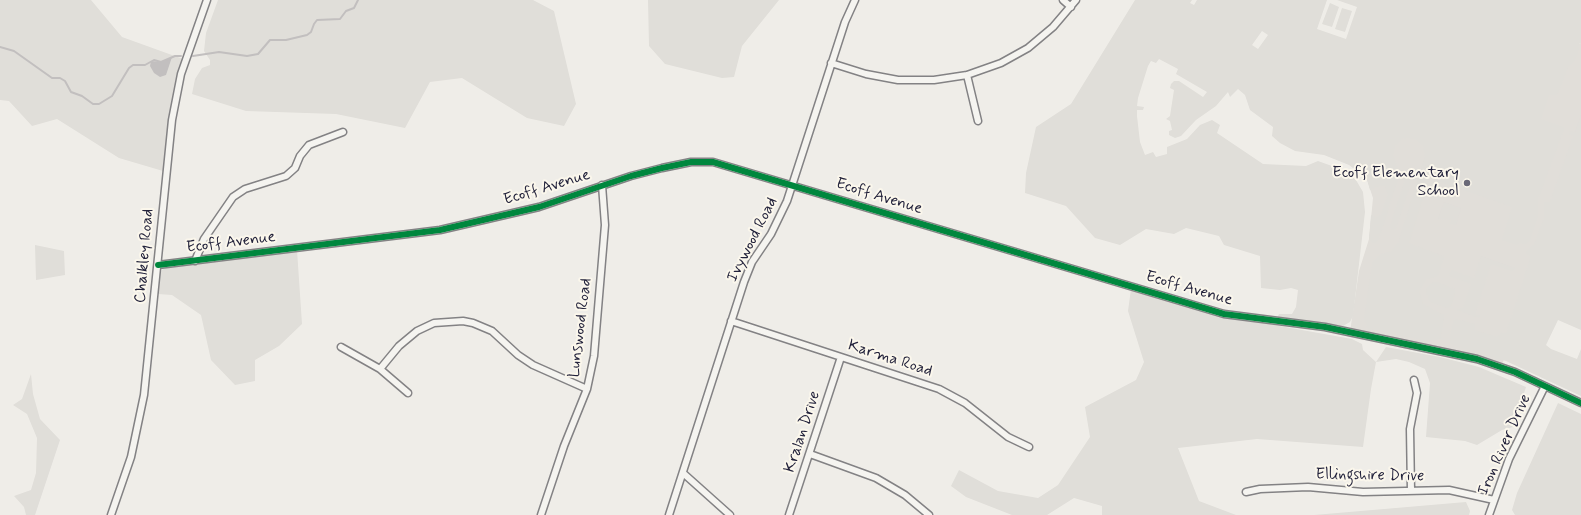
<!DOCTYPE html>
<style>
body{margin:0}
canvas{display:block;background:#efede8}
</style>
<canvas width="1581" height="515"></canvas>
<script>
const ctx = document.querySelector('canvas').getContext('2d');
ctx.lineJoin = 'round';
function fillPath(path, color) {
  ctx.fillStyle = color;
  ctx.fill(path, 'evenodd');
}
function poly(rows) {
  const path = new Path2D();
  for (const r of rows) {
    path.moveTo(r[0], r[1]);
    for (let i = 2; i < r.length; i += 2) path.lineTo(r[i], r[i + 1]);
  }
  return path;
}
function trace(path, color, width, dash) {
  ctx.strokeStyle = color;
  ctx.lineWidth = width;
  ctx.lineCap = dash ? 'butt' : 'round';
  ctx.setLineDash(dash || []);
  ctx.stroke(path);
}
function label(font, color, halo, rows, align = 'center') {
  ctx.font = font + ' Mynerve,sans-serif';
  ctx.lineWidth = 4;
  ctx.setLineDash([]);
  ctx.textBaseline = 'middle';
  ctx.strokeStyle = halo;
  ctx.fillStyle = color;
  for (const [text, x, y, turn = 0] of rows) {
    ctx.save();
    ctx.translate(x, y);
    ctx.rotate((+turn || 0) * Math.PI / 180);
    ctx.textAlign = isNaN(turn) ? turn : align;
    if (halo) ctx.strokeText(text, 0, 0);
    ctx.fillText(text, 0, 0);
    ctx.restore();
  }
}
fillPath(poly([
 [1449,0,1528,19,1581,44,1581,144,1502,365,1350,332,1359,271,1369,239,1373,198,1366,177,1379,115]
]), '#e1ded9');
fillPath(poly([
 [0,0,91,0,122,37,183,59,171,108,163,171,119,158,57,119,32,126,9,101,0,100],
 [218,0,533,0,554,11,576,104,564,126,527,118,462,78,430,82,405,128,336,114,246,111,192,94,195,79,202,68,210,65,210,60,204,51,206,33],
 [648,0,779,0,742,46,734,77,722,78,665,64,649,46],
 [1135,0,1192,0,1190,3,1194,5,1197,0,1327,0,1317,29,1346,39,1357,7,1337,0,1581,0,1581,44,1579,43,1578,53,1574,61,1568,67,1557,95,1549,95,1541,119,1563,127,1564,129,1538,199,1538,216,1530,240,1525,244,1519,242,1517,245,1502,240,1512,207,1429,178,1409,243,1444,256,1438,276,1426,279,1419,291,1423,304,1444,315,1441,338,1432,342,1368,329,1364,319,1372,264,1381,254,1392,251,1398,243,1425,157,1423,145,1416,139,1407,138,1401,139,1395,146,1393,156,1398,169,1398,178,1379,239,1375,243,1372,242,1369,239,1371,215,1377,218,1381,215,1388,194,1385,186,1379,186,1370,190,1366,175,1357,171,1349,165,1324,155,1295,151,1280,143,1272,136,1273,127,1250,110,1245,95,1238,89,1230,97,1228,92,1216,106,1196,120,1181,136,1175,138,1169,135,1169,131,1172,130,1170,121,1166,119,1170,116,1174,90,1170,88,1171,84,1174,81,1179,81,1203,97,1207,92,1176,74,1178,69,1159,59,1156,63,1151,61,1148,66,1138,98,1137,106,1144,107,1143,110,1137,110,1137,116,1140,142,1145,155,1153,152,1156,157,1167,154,1167,147,1187,139,1200,125,1212,120,1220,125,1217,133,1263,164,1306,166,1318,161,1343,170,1356,180,1363,192,1365,212,1353,316,1350,322,1343,326,1277,318,1279,314,1292,314,1296,307,1298,290,1291,288,1280,290,1261,288,1260,256,1224,245,1219,236,1186,228,1174,234,1146,229,1120,245,1095,238,1066,206,1025,193,1026,173,1036,127,1071,104],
 [1262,31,1268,35,1258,49,1252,45],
 [1330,3,1339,7,1332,27,1322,24],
 [1342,8,1352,11,1345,32,1335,29],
 [1581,115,1581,330,1558,320,1546,345,1551,349,1577,359,1581,349,1581,396,1506,361,1454,346,1450,342,1450,336,1453,321,1457,319,1475,324,1475,330,1498,337,1501,332,1506,334,1531,256,1527,254,1526,252,1534,245,1544,218,1544,202,1550,202,1573,136,1569,134,1570,131,1575,132],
 [1410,172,1413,176,1396,228,1392,230,1390,226,1407,174],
 [1444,202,1461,208,1456,225,1450,223,1451,220,1438,219],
 [35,245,64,251,65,275,36,280],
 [297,250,302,324,279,346,255,360,255,381,235,385,211,360,201,315,172,295,158,294,160,274,162,270,168,267],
 [1481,256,1515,268,1512,271,1491,264,1475,314,1480,316,1478,318,1457,310,1463,308,1471,284,1449,276,1451,270,1474,278],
 [1433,282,1437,282,1455,289,1455,293,1451,306,1447,308,1431,302,1428,299,1426,290],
 [1131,289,1224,316,1352,339,1362,344,1363,350,1376,362,1386,347,1440,357,1479,367,1526,387,1513,427,1502,430,1477,445,1465,441,1426,437,1430,383,1425,369,1409,362,1396,359,1376,362,1371,389,1363,447,1257,439,1178,448,1199,501,1236,515,1102,515,1102,506,1074,498,1047,515,1012,515,966,497,951,486,959,470,998,491,1038,498,1058,485,1090,437,1085,407,1136,380,1144,362,1128,311],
 [31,374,33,394,40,419,60,440,35,515,26,515,24,507,14,496,31,490,36,473,37,438,27,414,13,405,22,399],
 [1558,403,1581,414,1581,515,1515,515,1512,510,1517,493],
 [1466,502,1470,511,1469,515,1314,515]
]), '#e0ded9');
fillPath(poly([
 [172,57,166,75,160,77,154,73,150,66,151,61,161,62]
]), '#c2bfbf');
trace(poly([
 [0,47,14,51,52,78,60,78,65,81,71,92,82,96,93,104,99,104,112,96,129,68,133,65,145,65,154,60,161,62,175,56,181,56],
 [193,56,219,52,247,56,258,54,270,40,286,40,307,35,311,32,314,24,317,20,340,19,346,11,354,8,358,0]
]), '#c2bfbf', 2);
const minor = poly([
 [1063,0,1071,7],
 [831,63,866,74,898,80,934,80,967,75,1001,63,1028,48,1053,27,1076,0],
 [967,75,978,121],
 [195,261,204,239,233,197,245,189,286,176,295,168,300,156,309,145,343,132],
 [158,265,440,230,539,207,631,176,662,168,691,162,713,162,1224,314,1325,327,1477,359,1515,372,1581,403],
 [731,321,939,389,965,403,1008,437,1029,447],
 [341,347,380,369,408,393],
 [380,369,399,346,417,331,434,323,463,321,473,323,492,331,518,355,533,365,587,389],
 [810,454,876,478,905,495,929,515],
 [683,473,730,515],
 [1411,491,1410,429,1417,393,1414,380],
 [1246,492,1260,489,1308,487,1363,492,1449,490,1494,500],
 [111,515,131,457,144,395,172,120,181,74,207,0],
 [541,515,564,446,587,389,594,356,605,225,602,185],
 [669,515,744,282,752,262,771,234,787,201,845,22,855,0],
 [789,515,841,357],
 [1489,515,1509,459,1545,386]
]);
trace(minor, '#838284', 9);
trace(minor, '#f5f4f0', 6);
trace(poly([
 [158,265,440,230,539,207,631,176,662,168,691,162,713,162,1224,314,1325,327,1477,359,1515,372,1581,403]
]), '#00873e', 6);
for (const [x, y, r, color] of [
 [1467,183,4,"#6a6978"]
]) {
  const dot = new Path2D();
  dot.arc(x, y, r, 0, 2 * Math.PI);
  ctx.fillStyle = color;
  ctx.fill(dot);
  trace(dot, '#fbf7ec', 1.5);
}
label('16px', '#22223b', '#fbf7ec', [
 ["Ecoff Elementary",1459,174],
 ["School",1459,192]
], 'right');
label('16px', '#22223b', '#fbf7ec', [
 ["Ecoff Avenue",547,188,-17],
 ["Ecoff Avenue",879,197,17],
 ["Ivywood Road",753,240,-63],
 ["Ecoff Avenue",231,243,-7],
 ["Chalkley Road",145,256,-85],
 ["Ecoff Avenue",1189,289,16],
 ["Lunswood Road",581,328,-83],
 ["Karma Road",890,359,18],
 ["Kralan Drive",803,432,-72],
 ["Iron River Drive",1505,445,-66],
 ["Ellingshire Drive",1370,476,1]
]);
</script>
